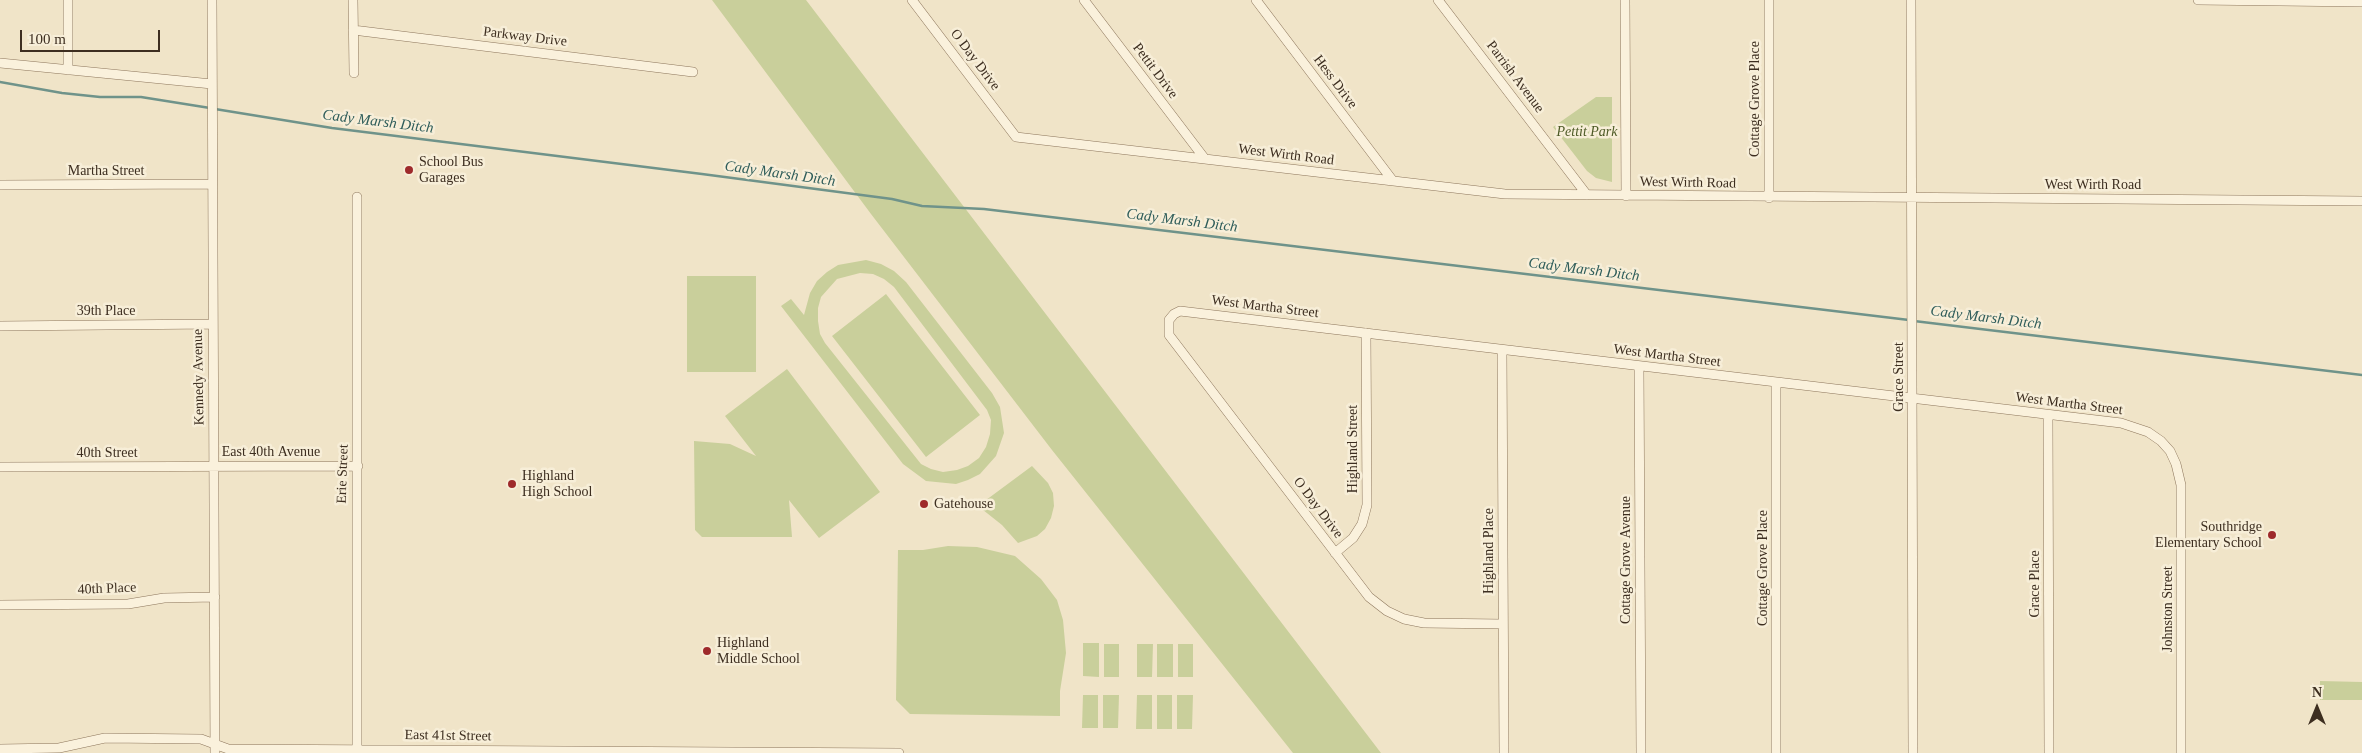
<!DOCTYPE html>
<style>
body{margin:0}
#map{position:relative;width:2362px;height:753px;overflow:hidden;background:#f0e4c8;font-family:Georgia,serif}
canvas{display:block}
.north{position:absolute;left:2292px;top:683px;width:50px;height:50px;-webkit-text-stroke:4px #f7eed8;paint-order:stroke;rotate:0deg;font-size:14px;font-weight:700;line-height:20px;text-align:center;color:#3d2e20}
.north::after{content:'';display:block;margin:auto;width:18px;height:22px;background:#3d2e20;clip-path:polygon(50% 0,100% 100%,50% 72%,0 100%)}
.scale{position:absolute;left:20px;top:30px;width:140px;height:22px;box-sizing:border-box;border:2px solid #3d2e20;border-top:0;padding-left:6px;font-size:15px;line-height:18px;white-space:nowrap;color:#3d2e20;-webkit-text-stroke:4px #f7eed8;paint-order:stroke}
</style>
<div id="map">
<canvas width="2362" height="753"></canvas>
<div class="north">N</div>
<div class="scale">100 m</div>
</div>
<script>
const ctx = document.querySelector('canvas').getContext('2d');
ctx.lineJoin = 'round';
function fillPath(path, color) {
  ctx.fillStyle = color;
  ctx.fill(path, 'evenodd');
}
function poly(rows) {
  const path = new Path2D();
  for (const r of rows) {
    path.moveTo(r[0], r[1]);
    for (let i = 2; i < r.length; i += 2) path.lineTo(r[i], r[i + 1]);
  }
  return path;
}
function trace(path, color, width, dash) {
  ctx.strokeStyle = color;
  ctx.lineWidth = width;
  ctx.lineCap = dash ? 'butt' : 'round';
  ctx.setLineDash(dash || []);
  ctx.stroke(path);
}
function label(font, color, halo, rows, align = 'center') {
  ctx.font = font + ' Georgia,serif';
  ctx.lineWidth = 5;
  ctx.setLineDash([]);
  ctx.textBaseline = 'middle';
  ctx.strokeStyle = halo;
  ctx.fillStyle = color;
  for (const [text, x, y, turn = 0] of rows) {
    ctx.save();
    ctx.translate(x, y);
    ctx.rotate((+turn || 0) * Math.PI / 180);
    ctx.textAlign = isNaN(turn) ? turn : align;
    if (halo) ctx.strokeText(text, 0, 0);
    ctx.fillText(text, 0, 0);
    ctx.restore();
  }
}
fillPath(poly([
 [712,0,806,0,1381,753,1293,753,1052,450,871,214],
 [1596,97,1612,97,1612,182,1596,178,1587,171,1553,127],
 [866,260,881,264,894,271,906,282,992,393,1000,407,1004,433,996,456,980,474,968,480,956,484,926,481,903,464,781,306,791,299,804,315,810,293,817,281,827,272,838,265],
 [860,273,873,274,884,279,894,287,987,410,991,420,990,434,986,447,979,458,968,466,957,470,943,472,931,469,921,464,825,343,820,334,818,321,818,308,821,297,837,279],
 [687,276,756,276,756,372,687,372],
 [886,294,980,415,926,457,832,336],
 [787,369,880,492,819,538,789,500,792,537,702,537,695,530,694,441,730,444,756,456,725,416],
 [1032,466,1048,483,1053,493,1054,506,1051,518,1045,529,1037,536,1018,543,1002,525,978,506],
 [948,546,977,547,1015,556,1041,579,1057,600,1063,620,1066,653,1060,691,1060,716,910,714,896,700,898,550,923,550],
 [1083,643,1099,643,1099,677,1083,676],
 [1104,644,1119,644,1119,677,1104,677],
 [1137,644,1153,644,1152,677,1137,677],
 [1157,644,1173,644,1173,677,1157,677],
 [1178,644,1193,644,1193,677,1178,677],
 [2320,681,2362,682,2362,700,2320,700],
 [1083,695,1098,695,1098,728,1082,728],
 [1103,695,1119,695,1118,728,1103,728],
 [1137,695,1152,695,1152,729,1136,729],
 [1157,695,1172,695,1172,729,1157,729],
 [1177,695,1193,695,1192,729,1177,729]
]), '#c9cf9b');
trace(poly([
 [0,82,62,93,100,97,141,97,210,108],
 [215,109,332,128,702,174,892,199,922,206,984,209,1909,320],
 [1914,321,2362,375]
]), '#6f938a', 2.5);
const minor = poly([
 [68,0,68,70],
 [212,0,215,753],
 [353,0,354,73],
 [912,0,1016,137,1505,194,2362,201],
 [1084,0,1205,159],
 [1256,0,1393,181],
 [1438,0,1587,195],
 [1625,0,1626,196],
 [1769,0,1769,198],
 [1911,0,1913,753],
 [2198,0,2362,2],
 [353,30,693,72],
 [0,63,212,84],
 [0,185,212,184],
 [357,197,357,753],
 [0,326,213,324],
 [1502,350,1504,753],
 [1639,367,1641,753],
 [1776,383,1776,753],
 [2048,415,2049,753],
 [0,467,358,466],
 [1335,553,1353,538,1362,524,1367,505,1366,333],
 [0,605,128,604,164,598,215,597],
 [1503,624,1424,623,1404,619,1387,611,1369,597,1169,335,1169,320,1174,314,1180,311,2121,423,2148,432,2161,441,2170,451,2176,464,2181,485,2181,753],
 [0,749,59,748,105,738,201,739,228,749,899,753]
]);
trace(minor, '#8d765c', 10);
trace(minor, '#faf1dc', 9);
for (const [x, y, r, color] of [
 [409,170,5,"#9e2a2b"],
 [512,484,5,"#9e2a2b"],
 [924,504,5,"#9e2a2b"],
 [2272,535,5,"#9e2a2b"],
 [707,651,5,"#9e2a2b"]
]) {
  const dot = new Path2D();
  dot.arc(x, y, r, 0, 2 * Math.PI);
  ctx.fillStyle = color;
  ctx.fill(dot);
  trace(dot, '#f7eed8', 2);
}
label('14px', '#3d2e20', '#f7eed8', [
 ["Parkway Drive",525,37,7],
 ["O Day Drive",975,60,53],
 ["Pettit Drive",1155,71,53],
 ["Parrish Avenue",1515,77,53],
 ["Hess Drive",1335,82,53],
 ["Cottage Grove Place",1755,99,-90],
 ["West Wirth Road",1286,155,7],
 ["Martha Street",106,171],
 ["West Wirth Road",1688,183,1],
 ["West Wirth Road",2093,185],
 ["West Martha Street",1265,307,7],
 ["39th Place",106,311],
 ["West Martha Street",1667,356,7],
 ["Kennedy Avenue",199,377,-91],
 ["Grace Street",1899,377,-90],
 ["West Martha Street",2069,404,7],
 ["Highland Street",1353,449,-90],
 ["East 40th Avenue",271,452],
 ["40th Street",107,453],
 ["Erie Street",343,474,-88],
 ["O Day Drive",1318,508,53],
 ["Highland Place",1489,551,-90],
 ["Cottage Grove Avenue",1626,560,-90],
 ["Cottage Grove Place",1763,568,-90],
 ["Grace Place",2035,584,-90],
 ["40th Place",107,589,-2],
 ["Johnston Street",2168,609,-90],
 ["East 41st Street",448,736,1]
]);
label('italic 14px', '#4d5a26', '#f7eed8', [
 ["Pettit Park",1587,132]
]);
label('14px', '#3d2e20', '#f7eed8', [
 ["School Bus",419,162],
 ["Garages",419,178],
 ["Highland",522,476],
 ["High School",522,492],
 ["Gatehouse",934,504],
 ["Southridge",2262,527,"right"],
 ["Elementary School",2262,543,"right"],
 ["Highland",717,643],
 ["Middle School",717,659]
], 'left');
label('italic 15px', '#2f5d5a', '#f7eed8', [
 ["Cady Marsh Ditch",378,122,7],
 ["Cady Marsh Ditch",780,174,8],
 ["Cady Marsh Ditch",1182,221,7],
 ["Cady Marsh Ditch",1584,270,7],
 ["Cady Marsh Ditch",1986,318,7]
]);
</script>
